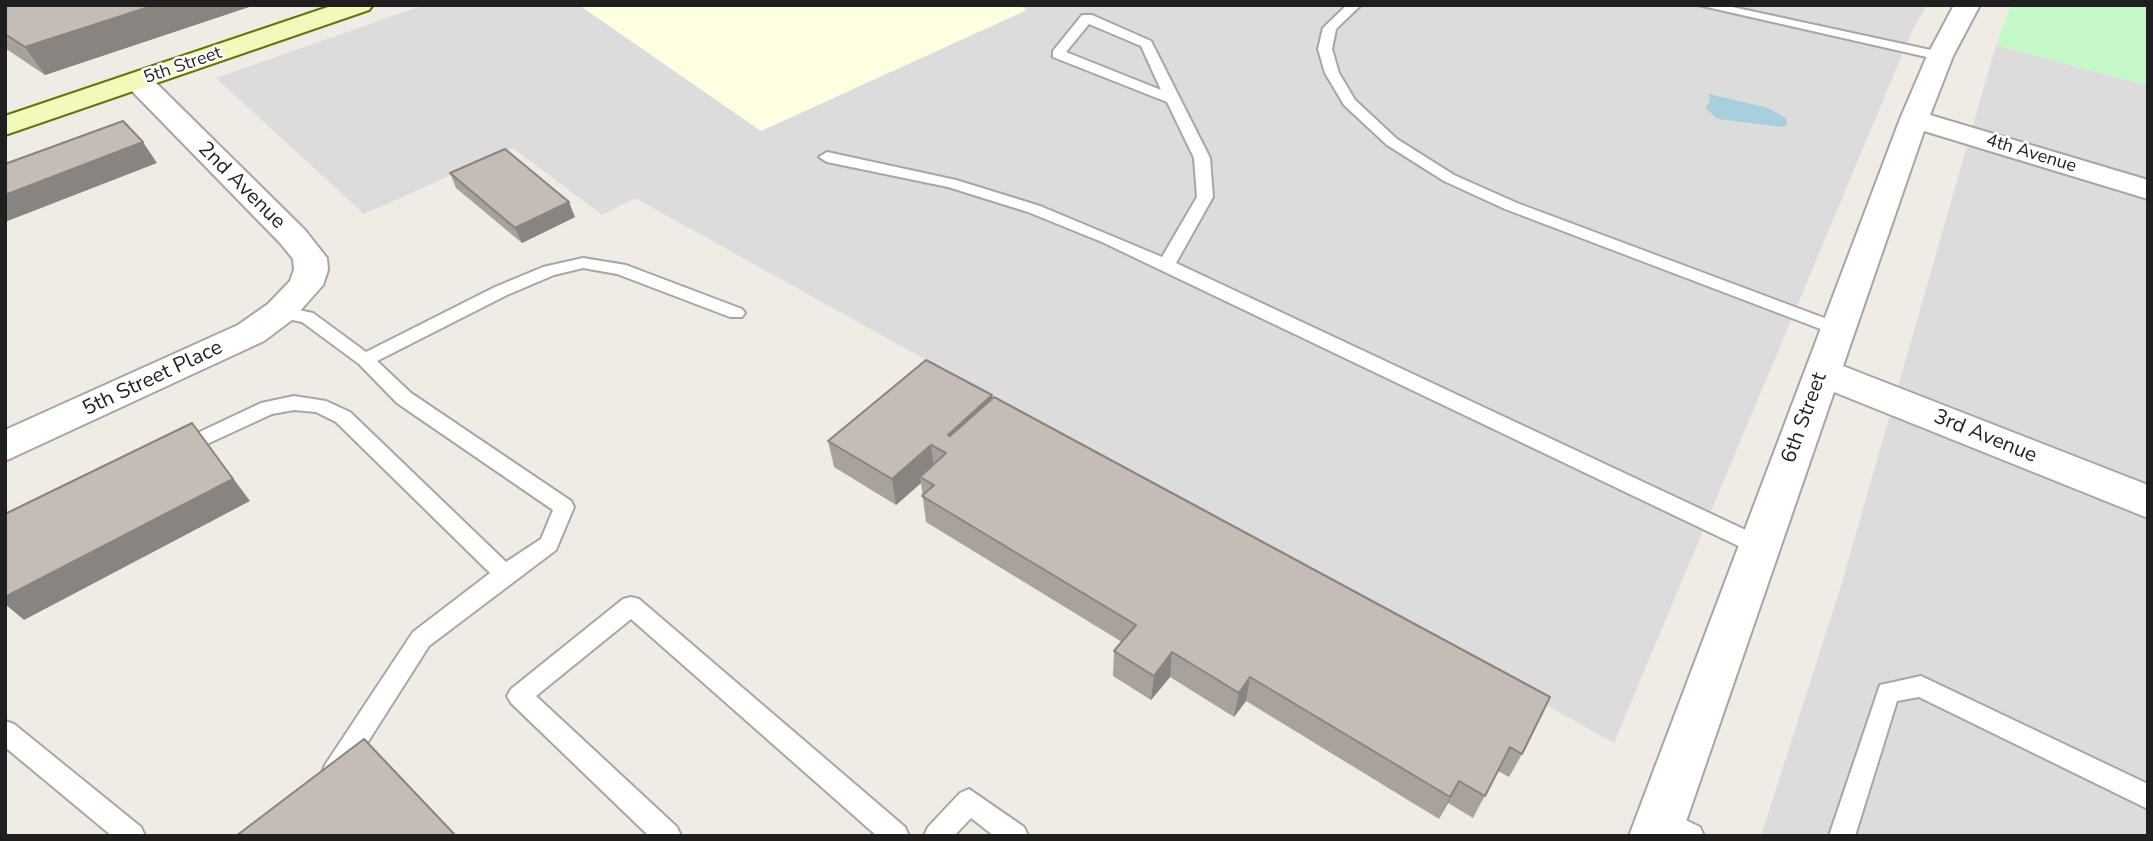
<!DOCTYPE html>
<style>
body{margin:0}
#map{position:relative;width:2153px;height:841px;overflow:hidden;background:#f0ece5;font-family:"Nunito Sans",sans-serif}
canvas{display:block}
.frame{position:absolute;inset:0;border:7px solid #1f1f1f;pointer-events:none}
</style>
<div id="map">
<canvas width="2153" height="841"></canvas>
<div class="frame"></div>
</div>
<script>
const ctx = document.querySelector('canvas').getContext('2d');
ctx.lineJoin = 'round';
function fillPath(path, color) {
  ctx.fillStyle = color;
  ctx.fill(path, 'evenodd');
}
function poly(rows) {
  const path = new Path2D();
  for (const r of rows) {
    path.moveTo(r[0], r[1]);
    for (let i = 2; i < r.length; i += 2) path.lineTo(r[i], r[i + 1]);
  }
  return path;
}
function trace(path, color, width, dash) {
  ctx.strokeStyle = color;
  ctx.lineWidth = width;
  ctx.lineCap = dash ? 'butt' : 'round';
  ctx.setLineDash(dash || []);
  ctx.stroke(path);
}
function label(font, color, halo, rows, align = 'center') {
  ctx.font = font + ' "Nunito Sans",sans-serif';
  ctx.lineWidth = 5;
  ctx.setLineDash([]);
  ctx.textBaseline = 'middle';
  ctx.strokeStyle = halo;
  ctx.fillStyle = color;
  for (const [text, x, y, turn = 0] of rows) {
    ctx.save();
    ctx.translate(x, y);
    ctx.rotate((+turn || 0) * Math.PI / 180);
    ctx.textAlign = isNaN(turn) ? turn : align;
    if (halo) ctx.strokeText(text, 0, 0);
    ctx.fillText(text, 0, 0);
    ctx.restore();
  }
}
fillPath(poly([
 [424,5,579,5,761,131,1026,9,1018,5,1927,5,1913,29,1614,743,635,198,602,215,513,148,364,214,216,78],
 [1996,45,2148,86,2148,836,1761,836,1840,589]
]), '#dddcdc');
fillPath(poly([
 [579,5,1018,5,1027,10,761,131]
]), '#fefee0');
fillPath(poly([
 [2011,5,2148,5,2148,86,1996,45]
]), '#c4f8c9');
fillPath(poly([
 [1709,94,1768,108,1786,118,1787,124,1782,127,1718,119,1705,108,1710,101]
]), '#a7cfdc');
const lane = poly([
 [1347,5,1361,5,1336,29,1332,49,1339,73,1355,100,1397,139,1454,175,1517,203,1843,325,1846,329,1843,333,1831,333,1505,209,1444,181,1387,145,1344,105,1325,73,1318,49,1323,28,1347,5],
 [1698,5,1723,5,1940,52,1947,56,1940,60,1698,5],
 [1082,15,1092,15,1151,41,1210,158,1213,197,1176,263,1767,540,1770,546,1767,552,1759,554,1751,552,1102,242,1028,212,948,187,827,162,819,157,827,152,956,180,1040,206,1162,257,1197,197,1194,158,1167,102,1053,57,1053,51,1082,15],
 [1089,24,1141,46,1161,90,1066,52,1089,24],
 [583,258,626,265,742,309,745,313,742,317,730,317,617,274,583,268,554,275,507,295,377,361,411,393,571,501,574,507,556,550,429,646,343,781,334,785,325,781,322,773,325,765,413,632,490,573,336,422,316,412,294,410,272,414,179,457,172,455,169,450,172,445,261,403,294,396,326,401,350,412,506,562,541,539,553,510,397,403,359,364,302,322,274,316,271,312,280,306,313,313,366,352,495,287,543,267,583,258],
 [631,597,639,599,905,827,909,836,877,836,631,619,536,696,677,827,681,836,649,836,511,703,507,696,511,689,623,599,631,597],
 [1921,676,2148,784,2148,809,1919,697,1897,701,1855,836,1829,836,1880,685,1921,676],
 [5,721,14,724,141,827,145,836,112,836,5,747,5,721],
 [969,789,1024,827,1028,836,994,836,971,818,954,836,924,836,928,827,960,793,969,789],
 [1661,808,1700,827,1704,836,1665,836,1652,829,1648,820,1652,811,1661,808]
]);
const street = poly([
 [1954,5,1980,5,1953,56,1930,115,2148,180,2148,199,1924,131,1843,366,2148,485,2148,518,1834,392,1681,836,1629,836,1900,119,1927,56,1954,5],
 [138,73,148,75,305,230,327,258,328,270,323,285,292,320,264,341,5,461,5,430,238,325,268,304,290,281,294,270,293,259,281,244,128,87,124,81,128,75,138,73]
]);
const secondary = poly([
 [334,5,373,5,369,10,5,135,5,116,334,5]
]);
trace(lane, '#a6a6a6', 4);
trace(street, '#a6a6a6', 4);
trace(secondary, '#677407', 4);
fillPath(lane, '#fff');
fillPath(street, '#fff');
fillPath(secondary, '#f4f8bb');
fillPath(poly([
 [5,5,255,5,45,75,5,48],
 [450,173,575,217,522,243,456,188],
 [992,398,1522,754,1509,777,1498,771,1473,818,1448,803,1439,819,1246,701,1234,717,1170,677,1151,700,1113,676,1114,651,1122,642,926,522,921,483,896,505,834,467,828,441]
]), '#a9a29c');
fillPath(poly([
 [155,5,255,5,45,75,25,47],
 [143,142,157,163,5,222,5,195],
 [569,202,575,217,522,243,515,228],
 [992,395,994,421,950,461,948,435],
 [192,423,250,501,24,620,5,604,5,597],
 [931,445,934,471,920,477,921,483,896,505,892,479],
 [1172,652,1170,677,1151,700,1154,676],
 [1250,677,1246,701,1234,717,1239,693],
 [1459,781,1448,803,1439,819,1450,797]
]), '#89847f');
const building = poly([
 [5,5,155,5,25,47,5,34,5,5],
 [123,121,143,142,5,195,5,164,123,121],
 [505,149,569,202,515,228,450,173,505,149],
 [926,360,992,395,948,435,950,436,994,397,1550,697,1522,754,1510,747,1485,796,1459,781,1450,797,1250,677,1239,693,1172,652,1154,676,1114,651,1136,625,922,496,934,485,920,477,946,453,931,445,892,479,828,441,926,360],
 [192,423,233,479,5,597,5,514,192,423],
 [364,739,456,836,236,836,364,739]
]);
fillPath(building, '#c4bcb5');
trace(building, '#89847f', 2);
label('18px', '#1f1f1f', '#fff', [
 ["5th Street",183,66,-19],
 ["4th Avenue",2031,154,17]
]);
label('21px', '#1f1f1f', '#fff', [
 ["2nd Avenue",241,186,45],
 ["5th Street Place",153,379,-25],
 ["6th Street",1805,418,-70],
 ["3rd Avenue",1985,437,22]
]);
</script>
